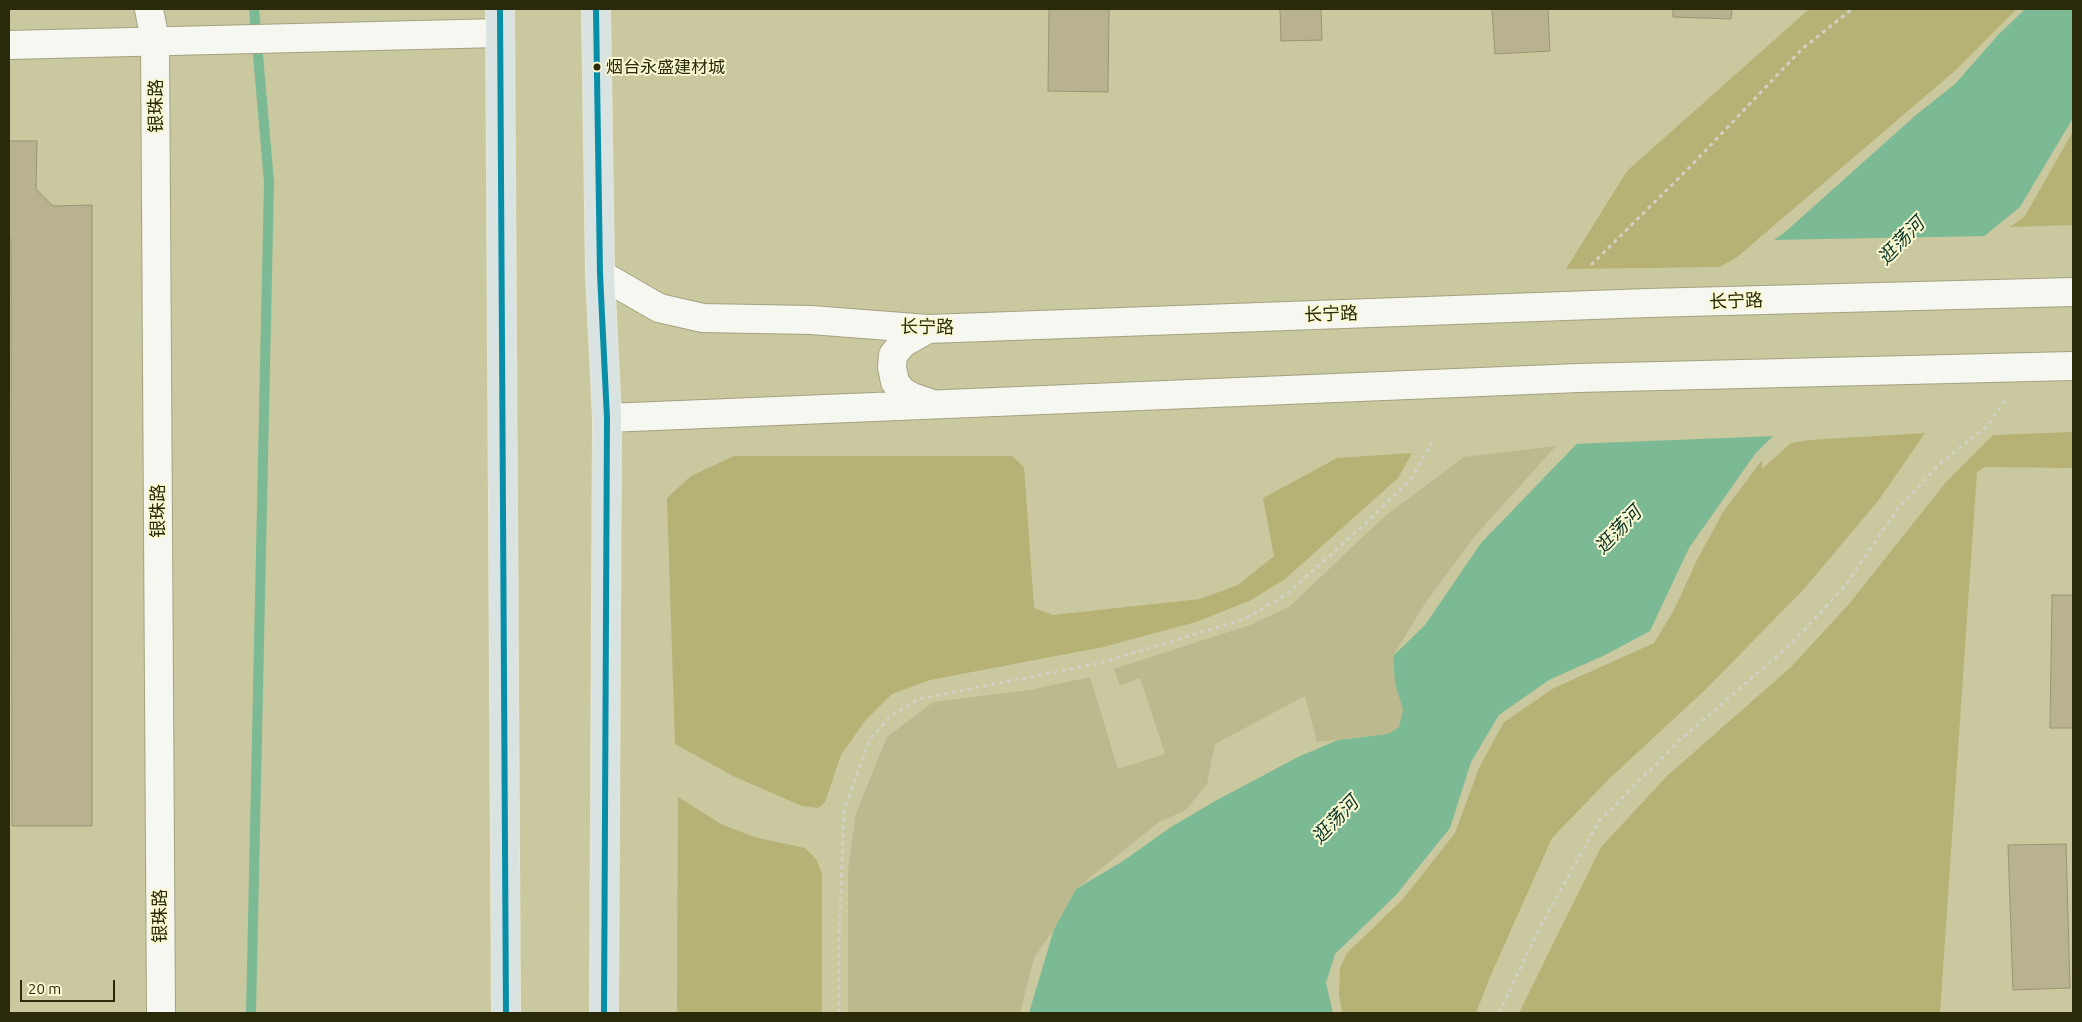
<!DOCTYPE html>
<meta charset="utf-8">
<style>
body{margin:0}
#map{position:relative;width:2082px;height:1022px;overflow:hidden;background:#cac89f;font-family:Ubuntu,sans-serif}
canvas{display:block}
.frame{position:absolute;inset:0;border:10px solid #2a2909;pointer-events:none}
.scale{position:absolute;left:20px;top:980px;width:95px;height:22px;box-sizing:border-box;border:2px solid #2a2909;border-top:0;padding-left:6px;font-size:15px;line-height:18px;white-space:nowrap;color:#2a2909;-webkit-text-stroke:4px #f9f8d2;paint-order:stroke}
</style>
<div id="map">
<canvas width="2082" height="1022"></canvas>
<div class="frame"></div>
<div class="scale">20 m</div>
</div>
<script>
const ctx = document.querySelector('canvas').getContext('2d');
ctx.lineJoin = 'round';
function fillPath(path, color) {
  ctx.fillStyle = color;
  ctx.fill(path, 'evenodd');
}
function poly(rows) {
  const path = new Path2D();
  for (const r of rows) {
    path.moveTo(r[0], r[1]);
    for (let i = 2; i < r.length; i += 2) path.lineTo(r[i], r[i + 1]);
  }
  return path;
}
function trace(path, color, width, dash) {
  ctx.strokeStyle = color;
  ctx.lineWidth = width;
  ctx.lineCap = dash ? 'butt' : 'round';
  ctx.setLineDash(dash || []);
  ctx.stroke(path);
}
function label(font, color, halo, rows, align = 'center') {
  ctx.font = font + ' Ubuntu,"Noto Sans SC",sans-serif';
  ctx.lineWidth = 4;
  ctx.setLineDash([]);
  ctx.textBaseline = 'middle';
  ctx.strokeStyle = halo;
  ctx.fillStyle = color;
  for (const [text, x, y, turn = 0] of rows) {
    ctx.save();
    ctx.translate(x, y);
    ctx.rotate((+turn || 0) * Math.PI / 180);
    ctx.textAlign = isNaN(turn) ? turn : align;
    if (halo) ctx.strokeText(text, 0, 0);
    ctx.fillText(text, 0, 0);
    ctx.restore();
  }
}
fillPath(poly([
 [1556,446,1474,537,1424,605,1393,656,1395,683,1404,710,1399,727,1388,734,1317,742,1305,696,1215,744,1207,784,1186,810,1159,822,1076,889,1054,929,1034,958,1020,1013,848,1013,848,871,856,813,887,737,933,702,1030,690,1090,677,1118,769,1165,754,1140,678,1120,686,1114,669,1250,625,1289,607,1385,516,1464,457]
]), '#bbb98d');
fillPath(poly([
 [1809,9,2017,9,1956,70,1737,257,1720,267,1566,269,1627,171],
 [2073,131,2073,225,2010,227,2025,216],
 [2073,432,2073,468,1985,467,1977,472,1940,1013,1519,1013,1601,847,1667,776,1791,667,1849,604,1946,482,1993,435],
 [1925,433,1878,501,1803,590,1705,690,1610,778,1552,838,1490,977,1476,1013,1342,1013,1339,994,1340,968,1347,953,1403,899,1455,833,1479,768,1504,722,1554,688,1654,643,1674,610,1698,558,1723,512,1762,460,1762,469,1791,443,1809,440],
 [1412,453,1398,478,1284,580,1249,601,1196,622,1103,647,930,680,892,694,865,721,841,755,825,802,818,808,802,806,733,776,675,744,667,498,691,476,734,456,1012,456,1024,467,1034,608,1053,615,1200,599,1238,585,1274,556,1263,498,1337,458],
 [678,797,721,824,754,837,805,848,816,859,822,874,822,1013,677,1013]
]), '#b6b275');
fillPath(poly([
 [2025,9,2073,9,2073,118,2020,207,1961,255,1883,326,1755,454,1689,548,1650,631,1605,655,1549,680,1499,715,1471,762,1450,828,1396,895,1335,954,1326,983,1333,1013,1029,1013,1054,929,1076,889,1123,861,1171,827,1217,800,1298,757,1338,740,1388,734,1399,727,1403,710,1395,683,1393,656,1425,625,1481,543,1677,340,1734,268,1784,233,1916,115,1955,84,1998,35]
]), '#7cb995');
fillPath(poly([
 [1989,236,1884,328,1775,436,1573,444,1675,338,1732,266,1770,240]
]), '#cac89f');
trace(poly([
 [251,1013,269,182,254,9]
]), '#7cb995', 10);
const building = poly([
 [1049,9,1109,9,1108,92,1048,91,1049,9],
 [1280,9,1321,9,1322,40,1281,41,1280,9],
 [1492,9,1548,9,1550,51,1495,54,1492,9],
 [1673,9,1732,9,1731,19,1673,17,1673,9],
 [9,141,37,141,36,189,53,206,92,205,92,826,12,826,11,239,9,239,9,141],
 [2052,595,2073,595,2073,728,2050,728,2052,595],
 [2066,844,2070,988,2013,990,2008,845,2066,844]
]);
fillPath(building, '#b8b291');
trace(building, '#9b9473', 1);
const minor = poly([
 [149,9,155,41,161,1013]
]);
const tertiary = poly([
 [9,45,500,33],
 [600,274,659,308,703,318,811,320,928,329,1648,303,2073,292],
 [928,329,903,343,893,355,892,367,895,382,902,391,912,397,930,403],
 [607,418,1578,378,2073,366]
]);
const trunk = poly([
 [500,9,506,1013],
 [596,9,600,274,607,418,604,1013]
]);
trace(minor, '#a4a281', 30);
trace(tertiary, '#a4a281', 30);
trace(trunk, '#e7e6d4', 30);
trace(poly([
 [1591,265,1684,173,1802,49,1852,9],
 [839,1013,839,940,844,810,870,739,892,715,919,699,1100,663,1245,619,1288,593,1365,524,1411,479,1432,442],
 [1499,1013,1538,931,1599,821,1680,740,1791,644,1845,586,1899,507,1942,462,1988,425,2006,399]
]), '#d2d0c3', 3, [4, 4]);
trace(minor, '#f7f7f1', 28);
trace(tertiary, '#f7f7f1', 28);
trace(trunk, '#d9e4e2', 28);
trace(poly([
 [500,9,506,1013],
 [596,9,600,274,607,418,604,1013]
]), '#088fa7', 6);
for (const [x, y, r, color] of [
 [597,67,4.5,"#2a2909"]
]) {
  const dot = new Path2D();
  dot.arc(x, y, r, 0, 2 * Math.PI);
  ctx.fillStyle = color;
  ctx.fill(dot);
  trace(dot, '#f9f8d2', 2);
}
label('17px', '#2a2909', '#f9f8d2', [
 ["烟台永盛建材城",606,67]
], 'left');
label('18px', '#2a2909', '#f9f8d2', [
 ["银珠路",156,106,-90],
 ["长宁路",1736,301,-2],
 ["长宁路",1331,314,-2],
 ["长宁路",927,327,1],
 ["银珠路",158,511,-90],
 ["银珠路",160,916,-90]
]);
label('italic 19px', '#0b3426', '#f9f8d2', [
 ["逛荡河",1901,241,-46],
 ["逛荡河",1618,530,-46],
 ["逛荡河",1335,820,-46]
]);
</script>
